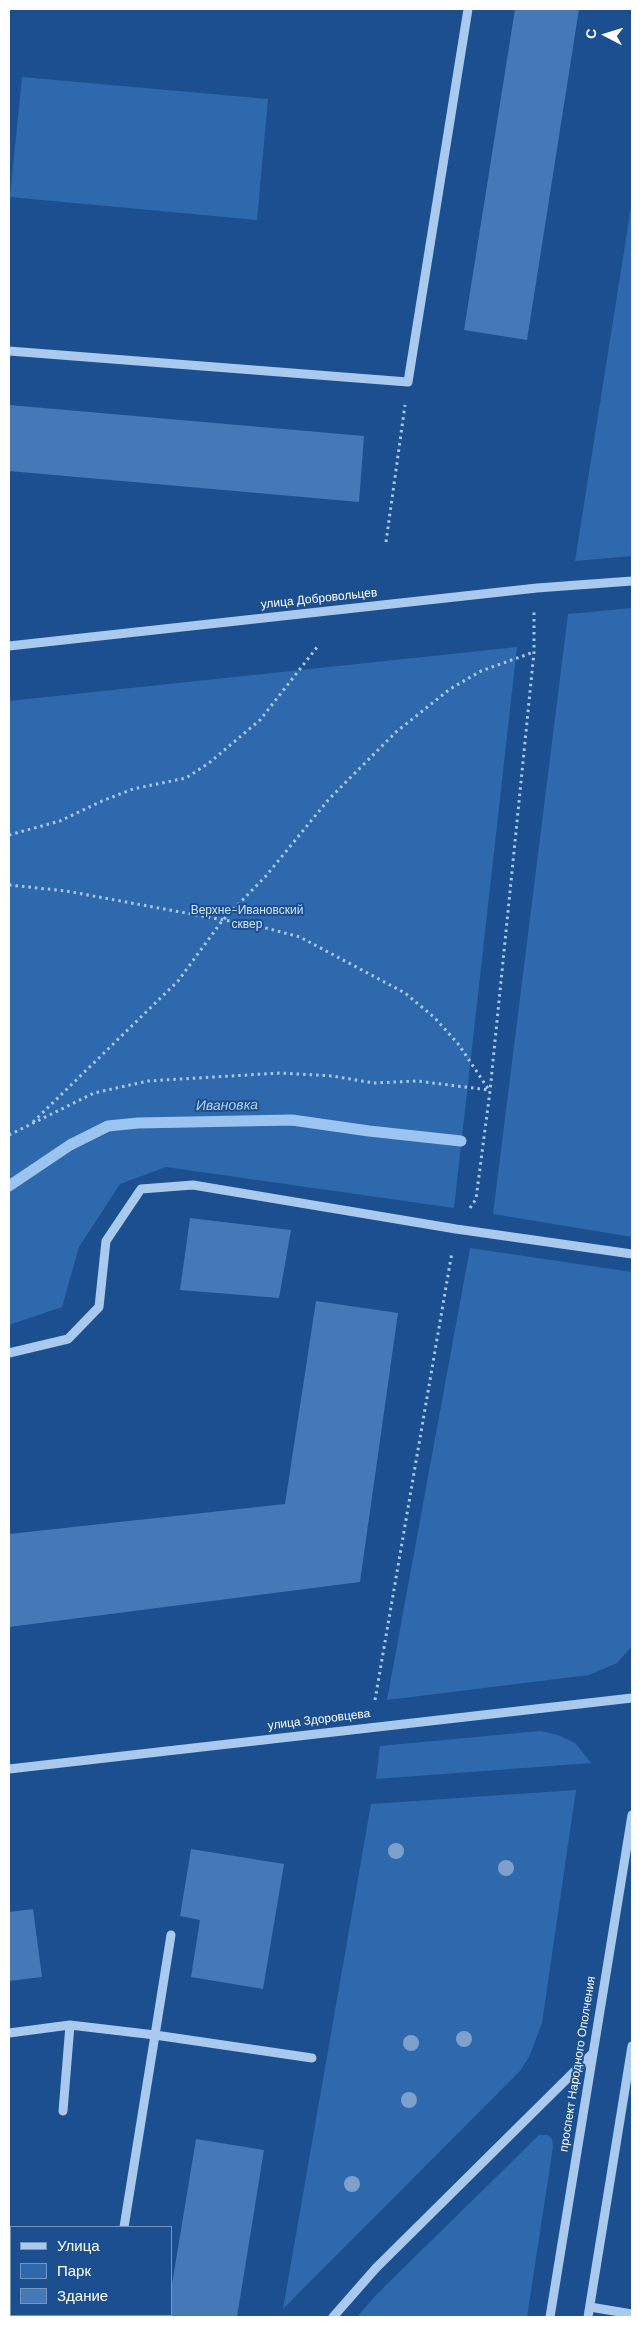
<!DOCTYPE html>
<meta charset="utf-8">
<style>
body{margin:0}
#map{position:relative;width:641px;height:2326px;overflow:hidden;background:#1b4f8f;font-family:"DM Sans",sans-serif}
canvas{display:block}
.frame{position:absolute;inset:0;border:10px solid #fff;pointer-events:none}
.legend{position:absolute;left:10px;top:2226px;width:162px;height:90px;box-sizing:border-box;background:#1b4f8f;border:1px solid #7695bc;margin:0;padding:6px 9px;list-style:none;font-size:15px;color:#fff}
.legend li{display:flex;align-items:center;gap:10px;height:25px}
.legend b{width:25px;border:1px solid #7695bc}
.north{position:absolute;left:581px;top:10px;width:50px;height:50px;-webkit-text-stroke:4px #1b4f8f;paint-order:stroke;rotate:275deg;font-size:14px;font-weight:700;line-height:20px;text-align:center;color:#fff}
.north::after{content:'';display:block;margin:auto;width:18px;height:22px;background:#fff;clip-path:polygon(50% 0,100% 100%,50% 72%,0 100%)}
</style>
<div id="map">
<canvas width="641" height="2326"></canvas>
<div class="frame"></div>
<ul class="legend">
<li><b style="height:6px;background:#a9c9ee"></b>Улица</li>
<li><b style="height:14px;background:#2e69ad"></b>Парк</li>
<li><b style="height:14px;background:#4478b7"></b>Здание</li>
</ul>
<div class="north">С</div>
</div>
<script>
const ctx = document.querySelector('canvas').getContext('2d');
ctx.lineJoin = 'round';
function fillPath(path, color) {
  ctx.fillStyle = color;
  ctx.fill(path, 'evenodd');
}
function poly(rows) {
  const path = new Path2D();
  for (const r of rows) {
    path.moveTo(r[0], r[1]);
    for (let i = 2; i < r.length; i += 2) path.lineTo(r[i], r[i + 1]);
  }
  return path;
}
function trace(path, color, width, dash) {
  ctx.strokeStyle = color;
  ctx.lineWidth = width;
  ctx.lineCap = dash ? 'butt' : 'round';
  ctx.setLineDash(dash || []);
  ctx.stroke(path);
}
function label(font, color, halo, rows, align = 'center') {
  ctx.font = font + ' "DM Sans",sans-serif';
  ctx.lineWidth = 4;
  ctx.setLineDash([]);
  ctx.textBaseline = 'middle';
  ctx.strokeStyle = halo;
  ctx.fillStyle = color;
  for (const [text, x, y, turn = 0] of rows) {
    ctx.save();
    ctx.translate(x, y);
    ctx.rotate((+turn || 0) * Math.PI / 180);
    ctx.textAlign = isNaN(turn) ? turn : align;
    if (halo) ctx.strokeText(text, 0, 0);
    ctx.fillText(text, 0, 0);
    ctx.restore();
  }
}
fillPath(poly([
 [22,77,268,99,257,220,10,197],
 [632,201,632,556,575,561],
 [632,608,632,1237,493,1214,568,614],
 [517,647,454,1208,166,1167,120,1184,79,1247,62,1307,9,1325,9,701],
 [470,1248,632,1272,632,1646,617,1663,589,1675,387,1700],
 [540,1731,558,1735,575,1743,591,1763,376,1779,380,1746],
 [576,1790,542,2023,529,2057,520,2071,283,2309,371,1804],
 [539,2135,548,2135,552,2139,553,2147,527,2317,357,2317,377,2294]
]), '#2e69ad');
trace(poly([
 [9,1186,70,1145,108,1126,138,1123,292,1120,369,1131,461,1141]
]), '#9cc4f0', 11);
fillPath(poly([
 [515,9,579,9,527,340,464,330],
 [9,405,364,436,359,502,9,471],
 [190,1218,291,1230,279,1298,180,1290],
 [316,1301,398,1313,360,1582,9,1627,9,1534,285,1504],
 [191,1849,284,1864,263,1989,191,1977,200,1920,180,1916],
 [33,1909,42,1977,9,1981,9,1912],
 [196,2139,264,2150,237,2317,167,2317,167,2315,171,2315,171,2290]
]), '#4478b7');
trace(poly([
 [386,542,405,405],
 [9,835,60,821,102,801,133,789,186,778,209,763,260,720,318,646],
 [9,885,66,891,262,927,300,937,405,993,435,1018,459,1045,489,1090],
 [33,1122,178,981,222,921,265,877,329,799,396,732,450,689,481,671,534,652],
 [9,1135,94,1093,148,1081,280,1073,332,1076,374,1083,417,1081,489,1090],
 [470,1208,476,1199,490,1091,534,652,534,612],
 [375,1700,452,1252]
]), '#a9c9ee', 3, [2.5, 4]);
trace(poly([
 [9,351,408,382,468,9],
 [9,646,537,588,632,581],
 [9,1353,68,1339,99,1307,106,1241,141,1189,193,1185,456,1229,632,1254],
 [9,1769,632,1698],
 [171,1935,155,2035,312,2058],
 [9,2033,70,2025,155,2035,124,2227],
 [63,2111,70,2025],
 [590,2307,632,2314],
 [109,2317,110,2315],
 [333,2317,376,2268,592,2054],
 [550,2317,632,1815],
 [588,2317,632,2046]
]), '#a9c9ee', 9);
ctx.fillStyle = '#7ea0ca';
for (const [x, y] of [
 [396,1851],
 [506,1868],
 [464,2039],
 [411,2043],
 [409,2100],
 [352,2184]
]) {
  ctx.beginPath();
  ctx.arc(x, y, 8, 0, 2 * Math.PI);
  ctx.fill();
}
label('12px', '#fff', '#1b4f8f', [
 ["улица Добровольцев",319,599,-6],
 ["улица Здоровцева",319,1720,-7],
 ["проспект Народного Ополчения",578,2064,-81]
]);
label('12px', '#cfe3fa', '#1b4f8f', [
 ["Верхне-Ивановский",247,911],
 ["сквер",247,925]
]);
label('italic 14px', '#b5d3f5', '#1b4f8f', [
 ["Ивановка",227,1106,-1]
]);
</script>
